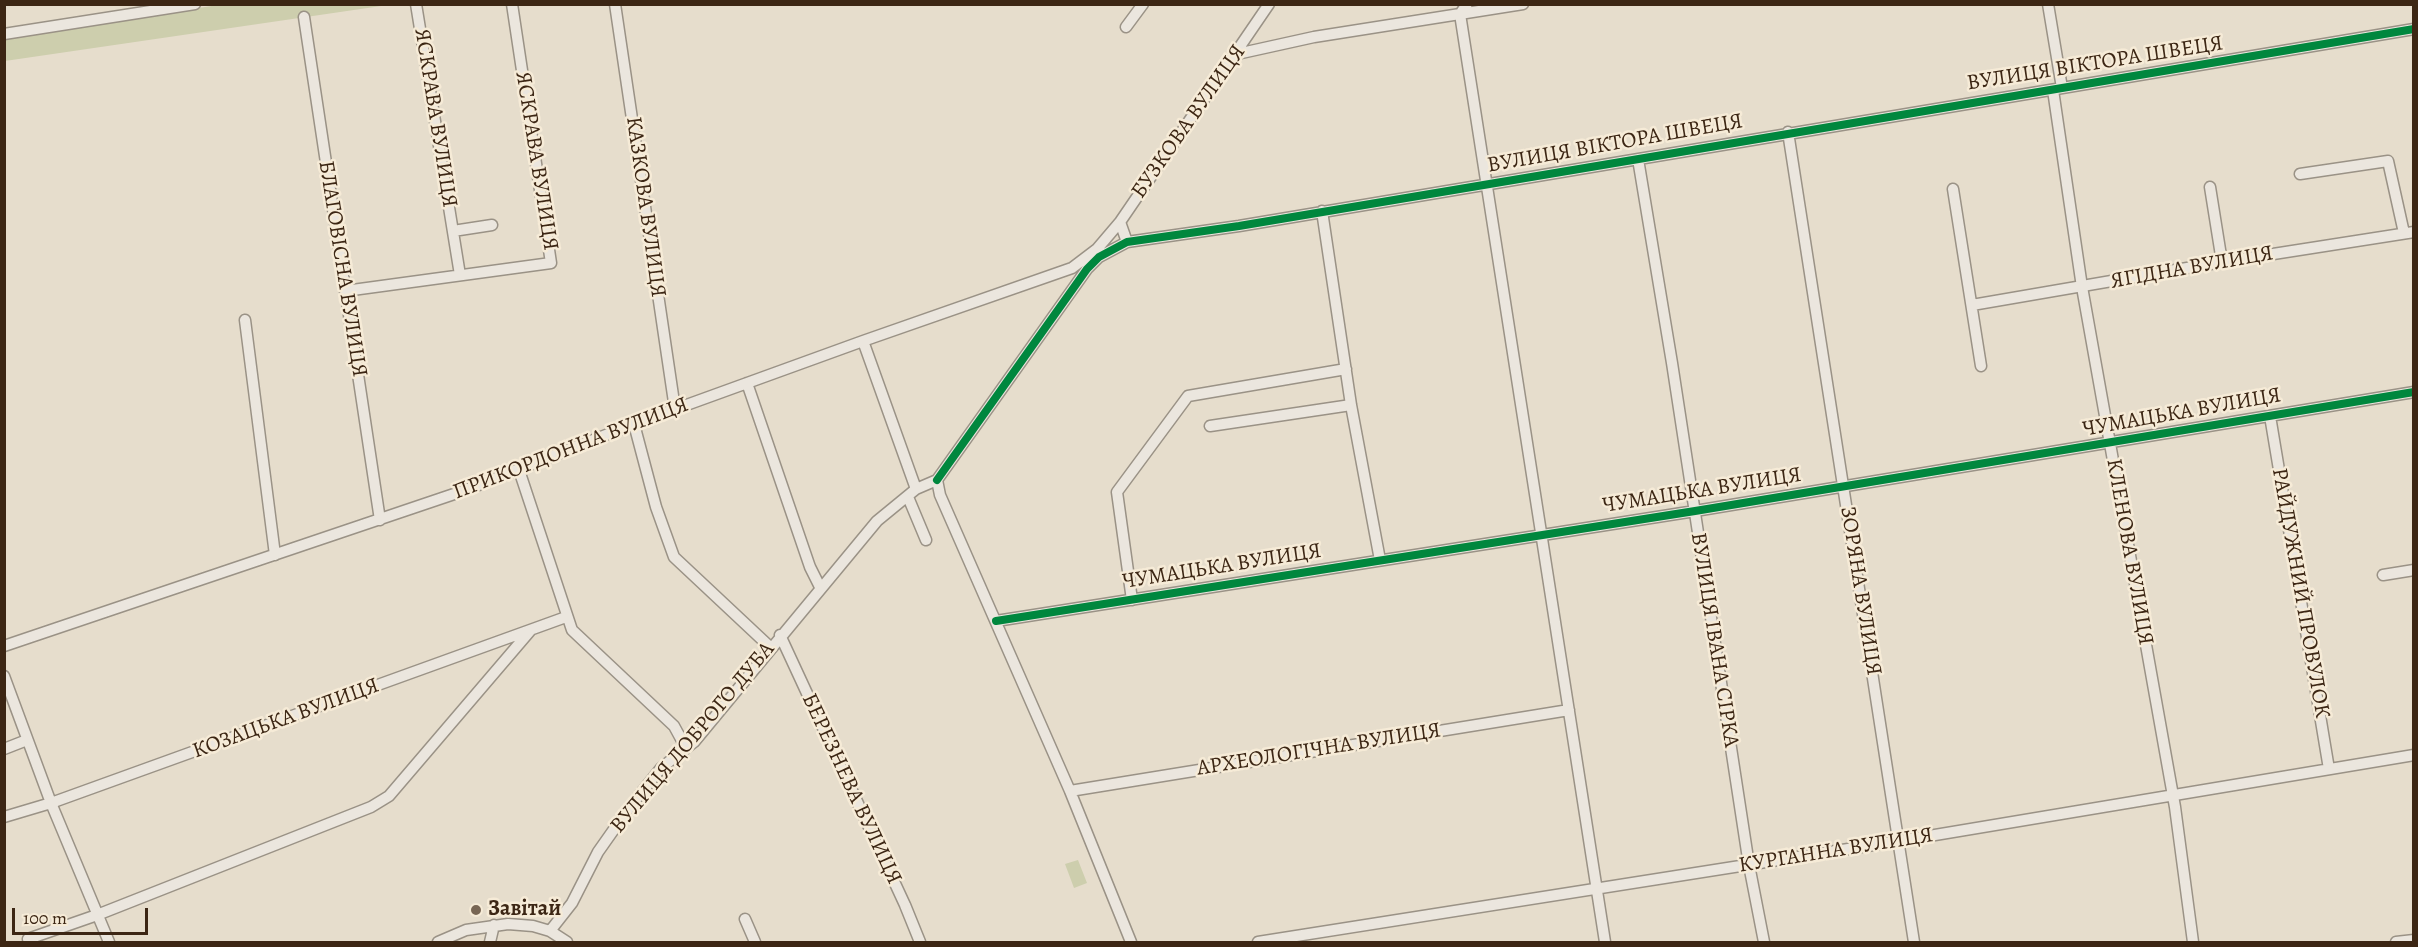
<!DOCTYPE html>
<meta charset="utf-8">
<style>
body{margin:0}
#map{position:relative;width:2418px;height:947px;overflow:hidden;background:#e6ddcc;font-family:Alegreya,serif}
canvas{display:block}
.frame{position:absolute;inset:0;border:6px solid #3c2614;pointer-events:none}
.scale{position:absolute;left:12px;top:908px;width:136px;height:27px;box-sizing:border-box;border:3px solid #3c2614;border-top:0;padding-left:8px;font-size:18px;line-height:21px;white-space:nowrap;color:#3c2614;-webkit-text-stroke:4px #f6ebd7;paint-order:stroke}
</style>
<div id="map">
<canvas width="2418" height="947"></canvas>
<div class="frame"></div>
<div class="scale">100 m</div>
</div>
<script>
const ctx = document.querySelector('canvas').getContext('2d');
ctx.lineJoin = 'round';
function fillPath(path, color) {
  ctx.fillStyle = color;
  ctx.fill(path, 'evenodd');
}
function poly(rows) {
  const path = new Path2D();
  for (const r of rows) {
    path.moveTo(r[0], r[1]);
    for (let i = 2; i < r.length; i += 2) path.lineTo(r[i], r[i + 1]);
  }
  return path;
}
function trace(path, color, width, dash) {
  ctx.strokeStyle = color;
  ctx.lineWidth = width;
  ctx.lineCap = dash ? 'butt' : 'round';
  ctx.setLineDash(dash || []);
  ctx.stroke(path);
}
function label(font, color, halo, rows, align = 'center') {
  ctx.font = font + ' Alegreya,serif';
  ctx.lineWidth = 5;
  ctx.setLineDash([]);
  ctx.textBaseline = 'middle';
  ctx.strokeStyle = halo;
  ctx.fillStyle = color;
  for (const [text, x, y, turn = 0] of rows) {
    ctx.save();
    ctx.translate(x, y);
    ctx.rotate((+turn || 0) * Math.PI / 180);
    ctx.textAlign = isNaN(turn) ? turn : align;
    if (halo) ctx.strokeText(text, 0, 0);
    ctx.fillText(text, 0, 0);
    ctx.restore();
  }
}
fillPath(poly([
 [218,5,388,5,5,61,5,38],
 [1078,860,1087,883,1074,888,1065,864]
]), '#cdcead');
const street = poly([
 [416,4,460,275],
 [615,4,675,409],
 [1467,4,1460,14,1605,942],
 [2048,4,2062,88],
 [304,17,380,520],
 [1126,27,1143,4],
 [4,34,195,4],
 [1237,54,1314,37,1523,4],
 [2053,90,2082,287,2175,807,2193,942],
 [1788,132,1914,942],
 [1638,159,1672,363,1749,865,1764,942],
 [2300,174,2388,161,2404,233],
 [2210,187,2222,262],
 [1953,189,1981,366],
 [1322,211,1351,405,1380,560],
 [453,231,492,225],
 [1127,242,1120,222,1269,4],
 [345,291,551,263,512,4],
 [1972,305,2222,262,2414,232],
 [245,320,275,555],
 [863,341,916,489],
 [747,383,810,567,820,587],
 [2270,416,2329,769],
 [634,424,656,507,674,557,770,647],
 [1210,426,1351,405],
 [519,470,572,630,674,726,686,748],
 [937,480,1087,269,1099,257,1127,242,1239,226,2414,29],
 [937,480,940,495,1070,791,1131,942],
 [908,497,926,540],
 [2383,575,2414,570],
 [1132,600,1117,492,1188,396,1346,369],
 [996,621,1695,511,2414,392],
 [780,635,905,905,920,942],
 [4,646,466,490,634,424,863,341,1072,268,1097,249,1120,222],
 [4,676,51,803,109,942],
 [4,749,27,740],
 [1070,791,1569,710],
 [4,817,51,803,566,617],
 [745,919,755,942],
 [550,931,572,903,598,852,629,808,661,768,694,742,877,521,916,489,937,480],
 [28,939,97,915,371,807,389,796,530,631],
 [438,942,466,930,508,924,533,926,550,931,567,942],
 [490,942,494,925],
 [1258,942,1899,841,2414,755],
 [2396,942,2414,940]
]);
trace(street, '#9a9286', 13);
trace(street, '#ebe6de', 10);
trace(poly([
 [937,480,1087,269,1099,257,1127,242,1239,226,2414,29],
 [996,621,1695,511,2414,392]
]), '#00873e', 8);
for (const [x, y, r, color] of [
 [476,910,6,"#786654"]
]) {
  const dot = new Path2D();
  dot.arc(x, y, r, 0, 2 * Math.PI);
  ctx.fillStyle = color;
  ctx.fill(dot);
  trace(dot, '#f6ebd7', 2);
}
label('22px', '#3c2614', '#f6ebd7', [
 ["ВУЛИЦЯ ВІКТОРА ШВЕЦЯ",2095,64,-9],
 ["ЯСКРАВА ВУЛИЦЯ",435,118,81],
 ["БУЗКОВА ВУЛИЦЯ",1189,122,-55],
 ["ВУЛИЦЯ ВІКТОРА ШВЕЦЯ",1615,144,-10],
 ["ЯСКРАВА ВУЛИЦЯ",536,161,81],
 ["КАЗКОВА ВУЛИЦЯ",645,207,82],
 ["ЯГІДНА ВУЛИЦЯ",2192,268,-10],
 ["БЛАГОВІСНА ВУЛИЦЯ",342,269,81],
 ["ЧУМАЦЬКА ВУЛИЦЯ",2182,413,-10],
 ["ПРИКОРДОННА ВУЛИЦЯ",571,449,-21],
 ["ЧУМАЦЬКА ВУЛИЦЯ",1702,491,-9],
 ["КЛЕНОВА ВУЛИЦЯ",2129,552,80],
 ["ЧУМАЦЬКА ВУЛИЦЯ",1222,567,-9],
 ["ЗОРЯНА ВУЛИЦЯ",1860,591,81],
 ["РАЙДУЖНИЙ ПРОВУЛОК",2300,593,80],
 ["ВУЛИЦЯ ІВАНА СІРКА",1714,640,81],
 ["КОЗАЦЬКА ВУЛИЦЯ",286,719,-20],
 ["ВУЛИЦЯ ДОБРОГО ДУБА",693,738,-50],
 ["АРХЕОЛОГІЧНА ВУЛИЦЯ",1319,750,-9],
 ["БЕРЕЗНЕВА ВУЛИЦЯ",851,789,65],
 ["КУРГАННА ВУЛИЦЯ",1836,851,-9]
]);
label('bold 22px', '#3c2614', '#f6ebd7', [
 ["Завітай",488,910]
], 'left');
</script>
